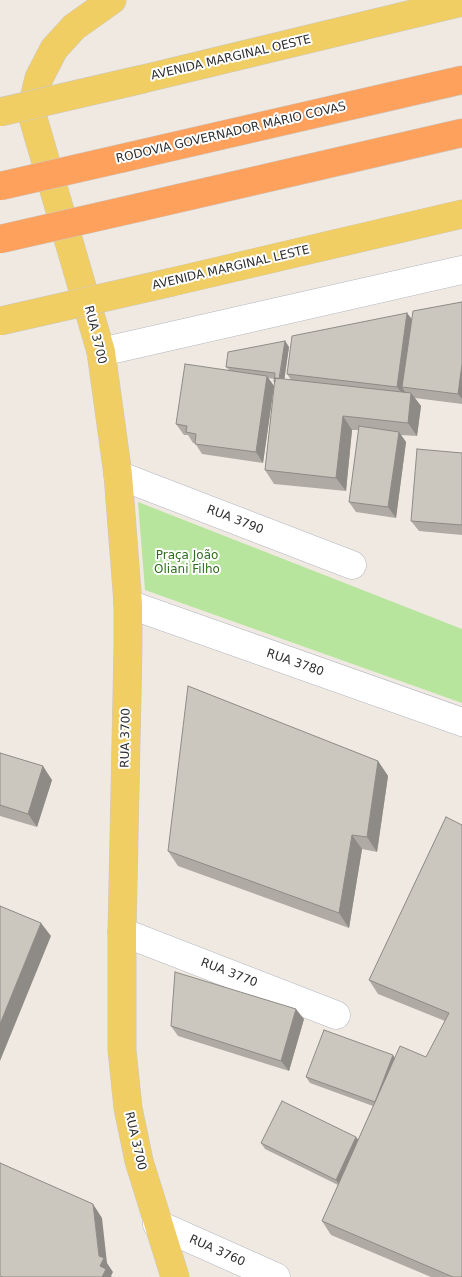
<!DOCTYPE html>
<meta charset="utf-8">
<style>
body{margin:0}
canvas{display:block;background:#efe9e1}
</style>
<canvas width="462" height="1277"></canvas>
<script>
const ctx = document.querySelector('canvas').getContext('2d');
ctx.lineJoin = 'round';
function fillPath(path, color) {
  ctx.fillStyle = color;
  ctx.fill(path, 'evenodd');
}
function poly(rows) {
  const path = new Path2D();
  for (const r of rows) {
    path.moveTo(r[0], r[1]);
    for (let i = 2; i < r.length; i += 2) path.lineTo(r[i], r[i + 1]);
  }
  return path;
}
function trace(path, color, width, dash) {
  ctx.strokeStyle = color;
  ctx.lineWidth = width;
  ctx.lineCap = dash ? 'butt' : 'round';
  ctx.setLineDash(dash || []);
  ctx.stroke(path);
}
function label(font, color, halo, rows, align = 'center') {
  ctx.font = font + ' "DejaVu Sans",sans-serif';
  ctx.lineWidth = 4;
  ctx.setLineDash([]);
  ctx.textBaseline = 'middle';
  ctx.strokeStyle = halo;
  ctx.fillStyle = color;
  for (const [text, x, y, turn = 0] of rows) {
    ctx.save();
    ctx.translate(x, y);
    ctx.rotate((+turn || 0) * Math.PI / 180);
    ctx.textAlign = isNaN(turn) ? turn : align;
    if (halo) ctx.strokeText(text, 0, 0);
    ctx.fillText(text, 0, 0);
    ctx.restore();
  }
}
fillPath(poly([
 [138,502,462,629,462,703,145,590]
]), '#b7e59e');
const minor = poly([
 [118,475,352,565],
 [128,604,462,722],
 [122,932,336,1015],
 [157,1224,276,1277]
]);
const secondary = poly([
 [101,352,462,270]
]);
const primary = poly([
 [112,0,74,27,54,49,39,78,31,111,101,352,118,475,128,604,128,647,122,932,122,1050,128,1108,139,1161,175,1277],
 [143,79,462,2],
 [172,282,462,214]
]);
const motorway = poly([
 [123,158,462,80],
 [141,207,462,133]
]);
trace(minor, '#b4b7c1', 29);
trace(secondary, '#b4b7c1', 29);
trace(primary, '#c9c9c9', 29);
trace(motorway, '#c9c9c9', 29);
trace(minor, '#fff', 28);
trace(secondary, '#fff', 28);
trace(primary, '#f1ce63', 28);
trace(motorway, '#fea15d', 28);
const primaryBridge = poly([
 [0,112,143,79],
 [0,321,172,282]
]);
const motorwayBridge = poly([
 [0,186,123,158],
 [0,239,141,207]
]);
trace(primaryBridge, '#c9c9c9', 29, []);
trace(motorwayBridge, '#c9c9c9', 29, []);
trace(primaryBridge, '#f1ce63', 28);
trace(motorwayBridge, '#fea15d', 28);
fillPath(poly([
 [462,302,462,404,415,398,421,406,417,436,401,435,406,442,396,518,356,512,349,502,359,430,352,430,346,491,274,484,265,470,275,383,274,382,274,379,268,378,274,386,263,463,202,454,195,443,193,443,188,435,184,435,176,424,229,370,226,367,285,341,289,347,284,379,291,380,287,374,412,320],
 [462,453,462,535,419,531,411,521],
 [0,753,52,780,37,827,0,816],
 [378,761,388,776,377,852,362,849,349,928,178,866,168,851],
 [446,817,462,1277,431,1277,331,1235,322,1221,338,1185,265,1149,261,1143,358,1140,373,1106,310,1083,306,1077,395,1058,426,1057,445,1021,378,994,369,980],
 [304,1019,289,1071,178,1036,171,1026]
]), '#afaba4');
fillPath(poly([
 [407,313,415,323,402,387,405,392,405,398,397,387],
 [285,341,289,347,283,389,279,383],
 [462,364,462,399,458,394],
 [267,376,274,386,263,463,256,452],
 [411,393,421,406,417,436,408,423],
 [343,416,352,430,346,491,336,478],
 [399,432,406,442,396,518,388,507],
 [378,761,388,776,377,852,367,837],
 [43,766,52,780,37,827,28,814],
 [352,835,362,849,349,928,339,913],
 [41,923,51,936,0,1061,0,1024],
 [296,1009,304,1019,289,1071,281,1061],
 [393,1055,397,1061,375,1102],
 [356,1137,361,1143,340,1186,336,1180],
 [93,1204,102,1218,107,1263,113,1272,111,1276,112,1277,102,1277,99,1256]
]), '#8e8b86');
const building = poly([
 [462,302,462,364,458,394,402,387,413,311,462,302],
 [407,313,397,387,287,374,292,336,407,313],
 [285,341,279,379,275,378,275,382,274,382,275,373,226,367,228,352,285,341],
 [185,364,267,376,256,452,195,444,196,434,186,432,187,426,176,424,185,364],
 [275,378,411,393,408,423,343,416,336,478,265,470,275,378],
 [359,426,399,432,388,507,349,502,359,426],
 [417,449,462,453,462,525,411,521,417,449],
 [188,686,378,761,367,837,352,835,339,913,168,851,188,686],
 [0,753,43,766,28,814,0,805,0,753],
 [446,817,462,825,462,1277,453,1277,322,1221,400,1046,426,1057,449,1013,369,980,446,817],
 [0,906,41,923,0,1024,0,906],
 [175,972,296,1009,281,1061,171,1026,175,972],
 [324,1030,393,1055,375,1102,306,1077,324,1030],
 [282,1101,356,1137,336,1180,261,1143,282,1101],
 [0,1163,93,1204,99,1256,104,1258,100,1266,106,1269,102,1277,3,1277,0,1276,0,1163]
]);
fillPath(building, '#cbc7bf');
trace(building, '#8e8b86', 1);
label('12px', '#2e2e2e', '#fff', [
 ["AVENIDA MARGINAL OESTE",231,58,-13],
 ["RODOVIA GOVERNADOR MÁRIO COVAS",231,133,-13],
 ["AVENIDA MARGINAL LESTE",231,268,-13],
 ["RUA 3700",95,335,76],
 ["RUA 3790",235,520,21],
 ["RUA 3780",295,663,19],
 ["RUA 3700",126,738,-89],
 ["RUA 3770",229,973,21],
 ["RUA 3700",135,1141,77],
 ["RUA 3760",217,1251,24]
]);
label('12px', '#2d6d1b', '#fff', [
 ["Praça João",187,556],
 ["Oliani Filho",187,570]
]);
</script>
